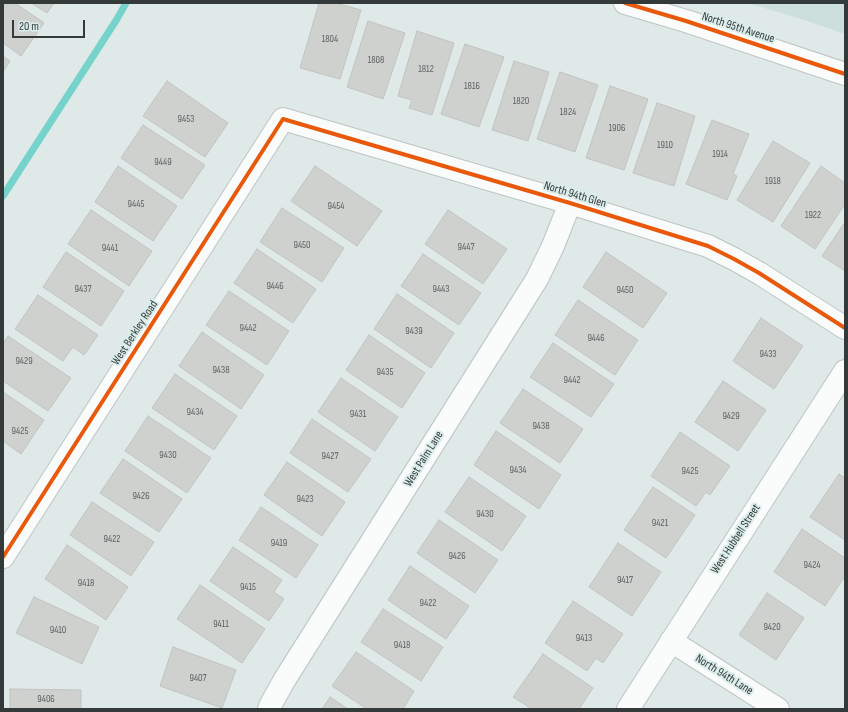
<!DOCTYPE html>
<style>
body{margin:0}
#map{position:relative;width:848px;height:712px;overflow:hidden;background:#dfe9e7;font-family:"Sofia Sans Condensed",sans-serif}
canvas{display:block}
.frame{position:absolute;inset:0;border:4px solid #333a39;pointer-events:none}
.scale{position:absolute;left:12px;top:20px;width:73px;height:18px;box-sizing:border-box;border:2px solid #333a39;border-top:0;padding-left:5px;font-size:12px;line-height:14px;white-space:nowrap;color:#333a39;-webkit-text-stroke:3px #dbedea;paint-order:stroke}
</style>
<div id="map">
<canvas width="848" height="712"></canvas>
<div class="frame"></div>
<div class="scale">20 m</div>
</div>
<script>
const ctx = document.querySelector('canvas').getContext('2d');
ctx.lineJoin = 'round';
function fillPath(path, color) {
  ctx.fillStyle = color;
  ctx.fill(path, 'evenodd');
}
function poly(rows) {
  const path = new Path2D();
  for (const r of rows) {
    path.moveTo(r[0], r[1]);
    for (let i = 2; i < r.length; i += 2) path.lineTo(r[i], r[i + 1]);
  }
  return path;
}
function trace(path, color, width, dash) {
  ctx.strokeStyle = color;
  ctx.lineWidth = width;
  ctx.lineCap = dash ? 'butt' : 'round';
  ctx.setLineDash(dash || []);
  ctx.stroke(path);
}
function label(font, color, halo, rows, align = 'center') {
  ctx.font = font + ' "Sofia Sans Condensed",sans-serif';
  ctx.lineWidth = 4;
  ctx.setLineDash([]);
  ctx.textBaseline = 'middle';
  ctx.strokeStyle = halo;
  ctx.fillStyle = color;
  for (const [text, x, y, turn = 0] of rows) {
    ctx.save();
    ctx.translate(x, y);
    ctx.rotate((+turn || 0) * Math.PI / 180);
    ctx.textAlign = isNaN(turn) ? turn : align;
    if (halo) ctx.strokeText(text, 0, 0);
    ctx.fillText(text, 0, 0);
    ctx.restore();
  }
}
fillPath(poly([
 [747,3,845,3,845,34,795,17]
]), '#cddfdc');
trace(poly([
 [3,196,117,19,126,3]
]), '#75d3cc', 7);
const building = poly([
 [3,3,15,3,44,23,21,56,3,43,3,3],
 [31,3,54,3,47,13,31,3],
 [319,3,335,3,361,10,340,79,300,68,319,3],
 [368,21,405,33,383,99,347,87,368,21],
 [417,31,454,43,432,115,409,108,412,100,398,96,417,31],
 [465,44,504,57,479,127,441,114,465,44],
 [3,56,10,61,3,72,3,56],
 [514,61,549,72,528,141,492,130,514,61],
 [560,72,598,85,575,152,537,139,560,72],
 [167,81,228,123,205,157,143,116,167,81],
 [610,86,648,99,624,170,586,158,610,86],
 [657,103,695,116,674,186,633,173,657,103],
 [712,120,749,134,733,174,737,176,727,200,686,184,712,120],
 [143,125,205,165,182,199,121,158,143,125],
 [773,141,810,163,773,222,737,200,773,141],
 [118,166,177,206,153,241,95,202,118,166],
 [315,166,382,211,357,246,291,201,315,166],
 [821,166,845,183,845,204,815,249,781,226,821,166],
 [282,208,344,248,322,282,260,242,282,208],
 [91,210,152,251,129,286,68,244,91,210],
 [448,210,507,249,483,284,425,244,448,210],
 [845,222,845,271,822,256,845,222],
 [257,249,316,289,293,323,234,283,257,249],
 [66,252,124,291,101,326,43,287,66,252],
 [606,252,667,293,643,328,583,287,606,252],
 [423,254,481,293,459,325,401,286,423,254],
 [229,291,289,331,267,365,206,325,229,291],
 [397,294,454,333,431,368,374,329,397,294],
 [38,295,98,335,84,355,73,347,63,361,15,329,38,295],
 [578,300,638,340,615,375,555,335,578,300],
 [761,318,803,346,774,389,733,361,761,318],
 [202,332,264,375,241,409,179,366,202,332],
 [369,335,425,373,402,408,346,370,369,335],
 [8,336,71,378,48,411,3,381,3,344,8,336],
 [553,343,614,384,591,417,530,377,553,343],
 [175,374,237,416,214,450,152,408,175,374],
 [341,378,398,417,375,451,318,412,341,378],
 [723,381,766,410,738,451,695,422,723,381],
 [523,389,583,429,560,463,500,423,523,389],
 [3,392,44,420,21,454,3,441,3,392],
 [148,416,211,458,187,493,125,451,148,416],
 [312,419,371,459,348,492,290,453,312,419],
 [496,431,561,475,539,509,474,465,496,431],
 [680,432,730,466,710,495,706,492,696,506,651,476,680,432],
 [123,459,182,499,159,532,100,493,123,459],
 [287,462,345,502,322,536,264,495,287,462],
 [839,474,845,478,845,540,810,517,839,474],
 [469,477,526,516,502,551,445,512,469,477],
 [653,487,695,515,666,558,624,530,653,487],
 [92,502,154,542,131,576,70,535,92,502],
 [261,507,318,545,296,578,239,540,261,507],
 [439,520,498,560,475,593,417,553,439,520],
 [802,529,845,558,845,576,825,606,774,572,802,529],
 [618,543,661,572,632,616,589,587,618,543],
 [67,545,128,587,106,620,45,579,67,545],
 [233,547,282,580,274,592,284,599,269,621,210,581,233,547],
 [410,566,469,606,446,639,388,600,410,566],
 [200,585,265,629,242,663,177,619,200,585],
 [767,593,804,618,776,660,739,635,767,593],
 [34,597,99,627,82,664,16,633,34,597],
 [573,601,623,634,603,663,596,658,587,671,545,643,573,601],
 [383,609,443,647,421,681,361,642,383,609],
 [173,647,236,670,222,708,160,686,173,647],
 [356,652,414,691,403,709,367,709,332,686,356,652],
 [543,654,593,688,579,709,532,709,513,697,543,654],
 [10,689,81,690,81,709,10,709,10,689],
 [330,697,348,709,322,709,330,697]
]);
fillPath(building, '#cfd1cf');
trace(building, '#c1c3c1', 1);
const minor = poly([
 [625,3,686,21,845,74],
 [3,557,283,119,570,203,708,246,734,259,759,273,845,328],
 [671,641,778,709],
 [269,709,271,704,285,679,537,279,553,246,570,203],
 [628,709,845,371]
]);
trace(minor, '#bdc5c4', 24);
trace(minor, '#fafcfb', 22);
trace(poly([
 [625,3,686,21,845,74],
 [3,557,283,119,570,203,708,246,734,259,759,273,845,328]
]), '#e8590c', 4);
label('10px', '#5b605f', null, [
 ["1804",330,39],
 ["1808",376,60],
 ["1812",426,69],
 ["1816",472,86],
 ["1820",521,101],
 ["1824",568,112],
 ["9453",186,119],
 ["1906",617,128],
 ["1910",665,145],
 ["1914",720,154],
 ["9449",163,162],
 ["1918",773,181],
 ["9445",136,204],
 ["9454",336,206],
 ["1922",813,215],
 ["9450",302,245],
 ["9447",466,247],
 ["9441",110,248],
 ["9446",275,286],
 ["9437",83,289],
 ["9443",441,289],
 ["9450",625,290],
 ["9442",248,328],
 ["9439",414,331],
 ["9446",596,338],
 ["9433",768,354],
 ["9429",24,361],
 ["9438",221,370],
 ["9435",385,372],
 ["9442",572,380],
 ["9434",195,412],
 ["9431",358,414],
 ["9429",731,416],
 ["9438",541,426],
 ["9425",20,431],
 ["9430",168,455],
 ["9427",330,456],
 ["9434",518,470],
 ["9425",690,471],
 ["9426",141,496],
 ["9423",305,499],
 ["9430",485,514],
 ["9421",660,523],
 ["9422",112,539],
 ["9419",279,543],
 ["9426",457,556],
 ["9424",812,565],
 ["9417",625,580],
 ["9418",86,583],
 ["9415",248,587],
 ["9422",428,603],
 ["9411",221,624],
 ["9420",772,627],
 ["9410",58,630],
 ["9413",584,638],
 ["9418",402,645],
 ["9407",198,678],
 ["9406",46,699]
]);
label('12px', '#333a39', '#dbedea', [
 ["North 95th Avenue",738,28,18],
 ["North 94th Glen",575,195,17],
 ["West Berkley Road",135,333,-57],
 ["West Palm Lane",424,459,-58],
 ["West Hubbell Street",736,539,-57],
 ["North 94th Lane",724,675,32]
]);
</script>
